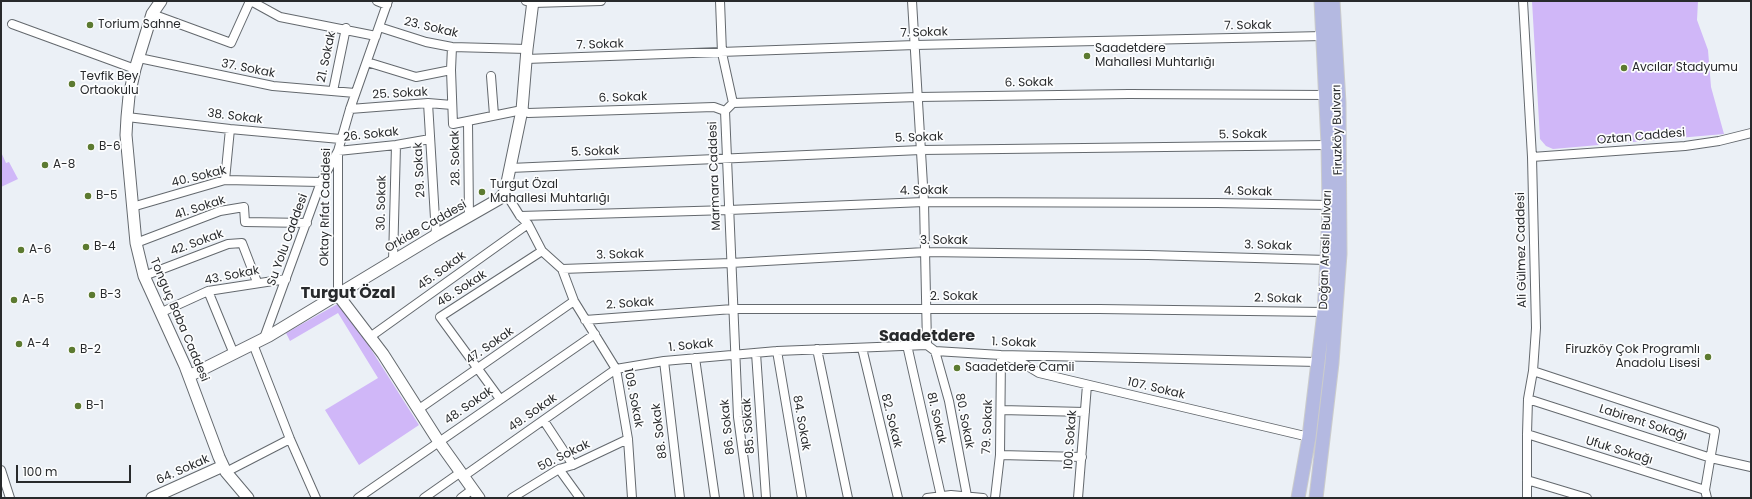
<!DOCTYPE html>
<meta charset="utf-8">
<style>
body{margin:0}
#map{position:relative;width:1752px;height:499px;overflow:hidden;background:#ebf0f6;font-family:Poppins,sans-serif}
canvas{display:block}
.frame{position:absolute;inset:0;border:2px solid #282a2c;pointer-events:none}
.scale{position:absolute;left:16px;top:465px;width:115px;height:18px;box-sizing:border-box;border:2px solid #282a2c;border-top:0;padding-left:5px;font-size:12px;line-height:14px;white-space:nowrap;color:#282a2c;-webkit-text-stroke:3px #fcfdfe;paint-order:stroke}
</style>
<div id="map">
<canvas width="1752" height="499"></canvas>
<div class="frame"></div>
<div class="scale">100 m</div>
</div>
<script>
const ctx = document.querySelector('canvas').getContext('2d');
ctx.lineJoin = 'round';
function fillPath(path, color) {
  ctx.fillStyle = color;
  ctx.fill(path, 'evenodd');
}
function poly(rows) {
  const path = new Path2D();
  for (const r of rows) {
    path.moveTo(r[0], r[1]);
    for (let i = 2; i < r.length; i += 2) path.lineTo(r[i], r[i + 1]);
  }
  return path;
}
function trace(path, color, width, dash) {
  ctx.strokeStyle = color;
  ctx.lineWidth = width;
  ctx.lineCap = dash ? 'butt' : 'round';
  ctx.setLineDash(dash || []);
  ctx.stroke(path);
}
function label(font, color, halo, rows, align = 'center') {
  ctx.font = font + ' Poppins,sans-serif';
  ctx.lineWidth = 3.5;
  ctx.setLineDash([]);
  ctx.textBaseline = 'middle';
  ctx.strokeStyle = halo;
  ctx.fillStyle = color;
  for (const [text, x, y, turn = 0] of rows) {
    ctx.save();
    ctx.translate(x, y);
    ctx.rotate((+turn || 0) * Math.PI / 180);
    ctx.textAlign = isNaN(turn) ? turn : align;
    if (halo) ctx.strokeText(text, 0, 0);
    ctx.fillText(text, 0, 0);
    ctx.restore();
  }
}
fillPath(poly([
 [1532,1,1698,1,1697,20,1708,50,1711,87,1724,134,1553,149,1546,146,1540,139],
 [1,152,6,163,9,162,18,179,1,187],
 [341,302,419,425,359,465,325,410,378,378,338,313,290,341,286,333]
]), '#d0b7f8');
const street = poly([
 [251,1,280,17,376,36],
 [377,1,387,5],
 [526,1,533,3,601,1],
 [720,1,722,53,733,103,725,111,738,417,749,498],
 [912,1,924,202,927,345],
 [1523,1,1532,157,1536,328,1533,371,1528,399,1527,434,1527,498],
 [152,14,231,43,250,1],
 [12,24,135,69],
 [379,27,426,42,452,47,527,49],
 [452,47,451,70,453,124,522,110,528,113,714,107,725,111],
 [139,58,273,86,355,93],
 [526,59,915,45,1323,36],
 [367,62,416,77,451,70],
 [491,76,494,115],
 [333,91,346,28],
 [428,103,436,235],
 [733,103,918,97,1129,94,1326,95],
 [350,109,428,103,452,105],
 [127,117,230,129,340,139],
 [468,122,469,217],
 [338,151,396,145,430,139],
 [1532,157,1685,146,1719,141,1751,133],
 [510,168,921,150,1328,145],
 [225,180,230,129],
 [505,192,520,216,528,224,542,251,562,269,574,301,616,369,628,439,632,498],
 [132,207,225,180,321,182],
 [520,216,729,210,924,202,1217,203,1329,205],
 [136,243,220,211,244,207,245,222,307,223],
 [393,261,396,145],
 [562,269,731,263,925,252,1148,255,1327,260],
 [144,276,228,244,242,243,257,282],
 [208,291,234,354],
 [338,295,338,151,350,109,388,1],
 [162,312,208,291,286,279],
 [585,320,733,309,1099,309,1324,312],
 [370,337,528,224],
 [264,338,321,182,338,151],
 [253,344,290,439,316,498],
 [907,345,941,496],
 [862,348,898,498],
 [817,349,848,498],
 [777,351,802,498],
 [935,351,949,401,967,496],
 [756,353,766,498],
 [695,358,715,498],
 [664,361,680,498],
 [1533,371,1715,431,1705,490,1707,498],
 [500,399,440,317,542,251],
 [1528,399,1711,458,1751,467],
 [419,409,574,301],
 [1001,410,1085,412],
 [544,421,573,465],
 [1527,434,1705,490],
 [1000,455,1082,457],
 [559,469,580,498],
 [1,470,10,498],
 [226,472,290,439],
 [464,476,616,369,664,361,777,351,927,345,935,351,1001,355,1318,362],
 [1527,480,1587,498],
 [358,498,595,334],
 [424,498,461,472],
 [461,498,473,489],
 [512,498,559,469,573,465,628,439],
 [927,498,951,495,983,498],
 [995,498,1000,455,1001,355,1019,361,1039,373,1309,437],
 [1078,498,1087,385]
]);
const secondary = poly([
 [161,1,152,14,135,69,129,96,127,117,126,135,136,243,144,276,185,366,219,457,226,472,248,498],
 [338,295,383,354,439,442,479,498],
 [189,376,269,336,436,235,499,199,505,192,522,110,527,49,533,1],
 [152,498,223,466]
]);
const primary = poly([
 [1298,498,1309,437,1324,312,1327,260,1329,205,1328,145,1321,1],
 [1316,498,1332,363,1340,254,1339,103,1333,1]
]);
trace(street, '#64696e', 10);
trace(secondary, '#64696e', 13);
trace(primary, '#cbcccc', 15);
trace(street, '#fff', 8);
trace(secondary, '#fff', 11);
trace(primary, '#b4b9e1', 13);
for (const [x, y, r, color] of [
 [90,25,4,"#5c7a30"],
 [1087,56,4,"#5c7a30"],
 [1624,68,4,"#5c7a30"],
 [72,84,4,"#5c7a30"],
 [91,147,4,"#5c7a30"],
 [45,165,4,"#5c7a30"],
 [482,192,4,"#5c7a30"],
 [88,196,4,"#5c7a30"],
 [86,247,4,"#5c7a30"],
 [21,250,4,"#5c7a30"],
 [92,295,4,"#5c7a30"],
 [14,300,4,"#5c7a30"],
 [19,344,4,"#5c7a30"],
 [72,350,4,"#5c7a30"],
 [1708,357,4,"#5c7a30"],
 [957,368,4,"#5c7a30"],
 [78,406,4,"#5c7a30"]
]) {
  const dot = new Path2D();
  dot.arc(x, y, r, 0, 2 * Math.PI);
  ctx.fillStyle = color;
  ctx.fill(dot);
  trace(dot, '#fcfdfe', 1.5);
}
label('12px', '#282a2c', '#fcfdfe', [
 ["Torium Sahne",98,25],
 ["Saadetdere",1095,49],
 ["Mahallesi Muhtarlığı",1095,63],
 ["Avcılar Stadyumu",1632,68],
 ["Tevfik Bey",80,77],
 ["Ortaokulu",80,91],
 ["B-6",99,147],
 ["A-8",53,165],
 ["Turgut Özal",490,185],
 ["Mahallesi Muhtarlığı",490,199],
 ["B-5",96,196],
 ["B-4",94,247],
 ["A-6",29,250],
 ["B-3",100,295],
 ["A-5",22,300],
 ["A-4",27,344],
 ["B-2",80,350],
 ["Firuzköy Çok Programlı",1700,350,"right"],
 ["Anadolu Lisesi",1700,364,"right"],
 ["Saadetdere Camii",965,368],
 ["B-1",86,406]
], 'left');
label('12px', '#282a2c', '#fcfdfe', [
 ["7. Sokak",1248,26,-1],
 ["23. Sokak",431,28,13],
 ["7. Sokak",924,33,-2],
 ["7. Sokak",600,45,-2],
 ["21. Sokak",327,57,-78],
 ["37. Sokak",248,69,11],
 ["6. Sokak",1029,83,-1],
 ["25. Sokak",400,94,-3],
 ["6. Sokak",623,98,-2],
 ["38. Sokak",235,117,7],
 ["Firuzköy Bulvarı",1338,130,-91],
 ["26. Sokak",371,135,-6],
 ["5. Sokak",1243,135,-1],
 ["Oztan Caddesi",1641,137,-5],
 ["5. Sokak",919,138,-2],
 ["5. Sokak",595,152,-2],
 ["28. Sokak",456,158,-91],
 ["29. Sokak",420,170,-93],
 ["Marmara Caddesi",715,176,-92],
 ["40. Sokak",199,177,-14],
 ["4. Sokak",924,191,-1],
 ["4. Sokak",1248,192,1],
 ["30. Sokak",382,203,-89],
 ["Oktay Rıfat Caddesi",326,207,-89],
 ["41. Sokak",200,208,-18],
 ["Orkide Caddesi",426,227,-30],
 ["Su Yolu Caddesi",288,240,-70],
 ["3. Sokak",944,241],
 ["42. Sokak",197,243,-20],
 ["3. Sokak",1268,246,2],
 ["Doğan Araslı Bulvarı",1326,250,-88],
 ["Ali Gülmez Caddesi",1522,250,-91],
 ["3. Sokak",620,255,-2],
 ["45. Sokak",442,271,-36],
 ["43. Sokak",232,276,-11],
 ["46. Sokak",462,289,-33],
 ["2. Sokak",954,297],
 ["2. Sokak",1278,299,1],
 ["2. Sokak",630,304,-4],
 ["Tonguç Baba Caddesi",179,320,67],
 ["1. Sokak",1014,343,2],
 ["47. Sokak",490,346,-35],
 ["1. Sokak",691,346,-6],
 ["107. Sokak",1156,389,13],
 ["109. Sokak",633,398,79],
 ["48. Sokak",469,406,-35],
 ["49. Sokak",533,413,-35],
 ["81. Sokak",936,418,77],
 ["82. Sokak",891,421,76],
 ["80. Sokak",964,421,79],
 ["84. Sokak",801,423,80],
 ["Labirent Sokağı",1643,423,18],
 ["85. Sokak",749,426,-94],
 ["86. Sokak",728,427,-96],
 ["79. Sokak",988,427,-88],
 ["88. Sokak",660,431,-97],
 ["100. Sokak",1071,440,-86],
 ["Ufuk Sokağı",1619,451,17],
 ["50. Sokak",564,456,-26],
 ["64. Sokak",183,470,-24]
]);
label('bold 16px', '#282a2c', '#fcfdfe', [
 ["Turgut Özal",348,294],
 ["Saadetdere",927,337]
]);
</script>
